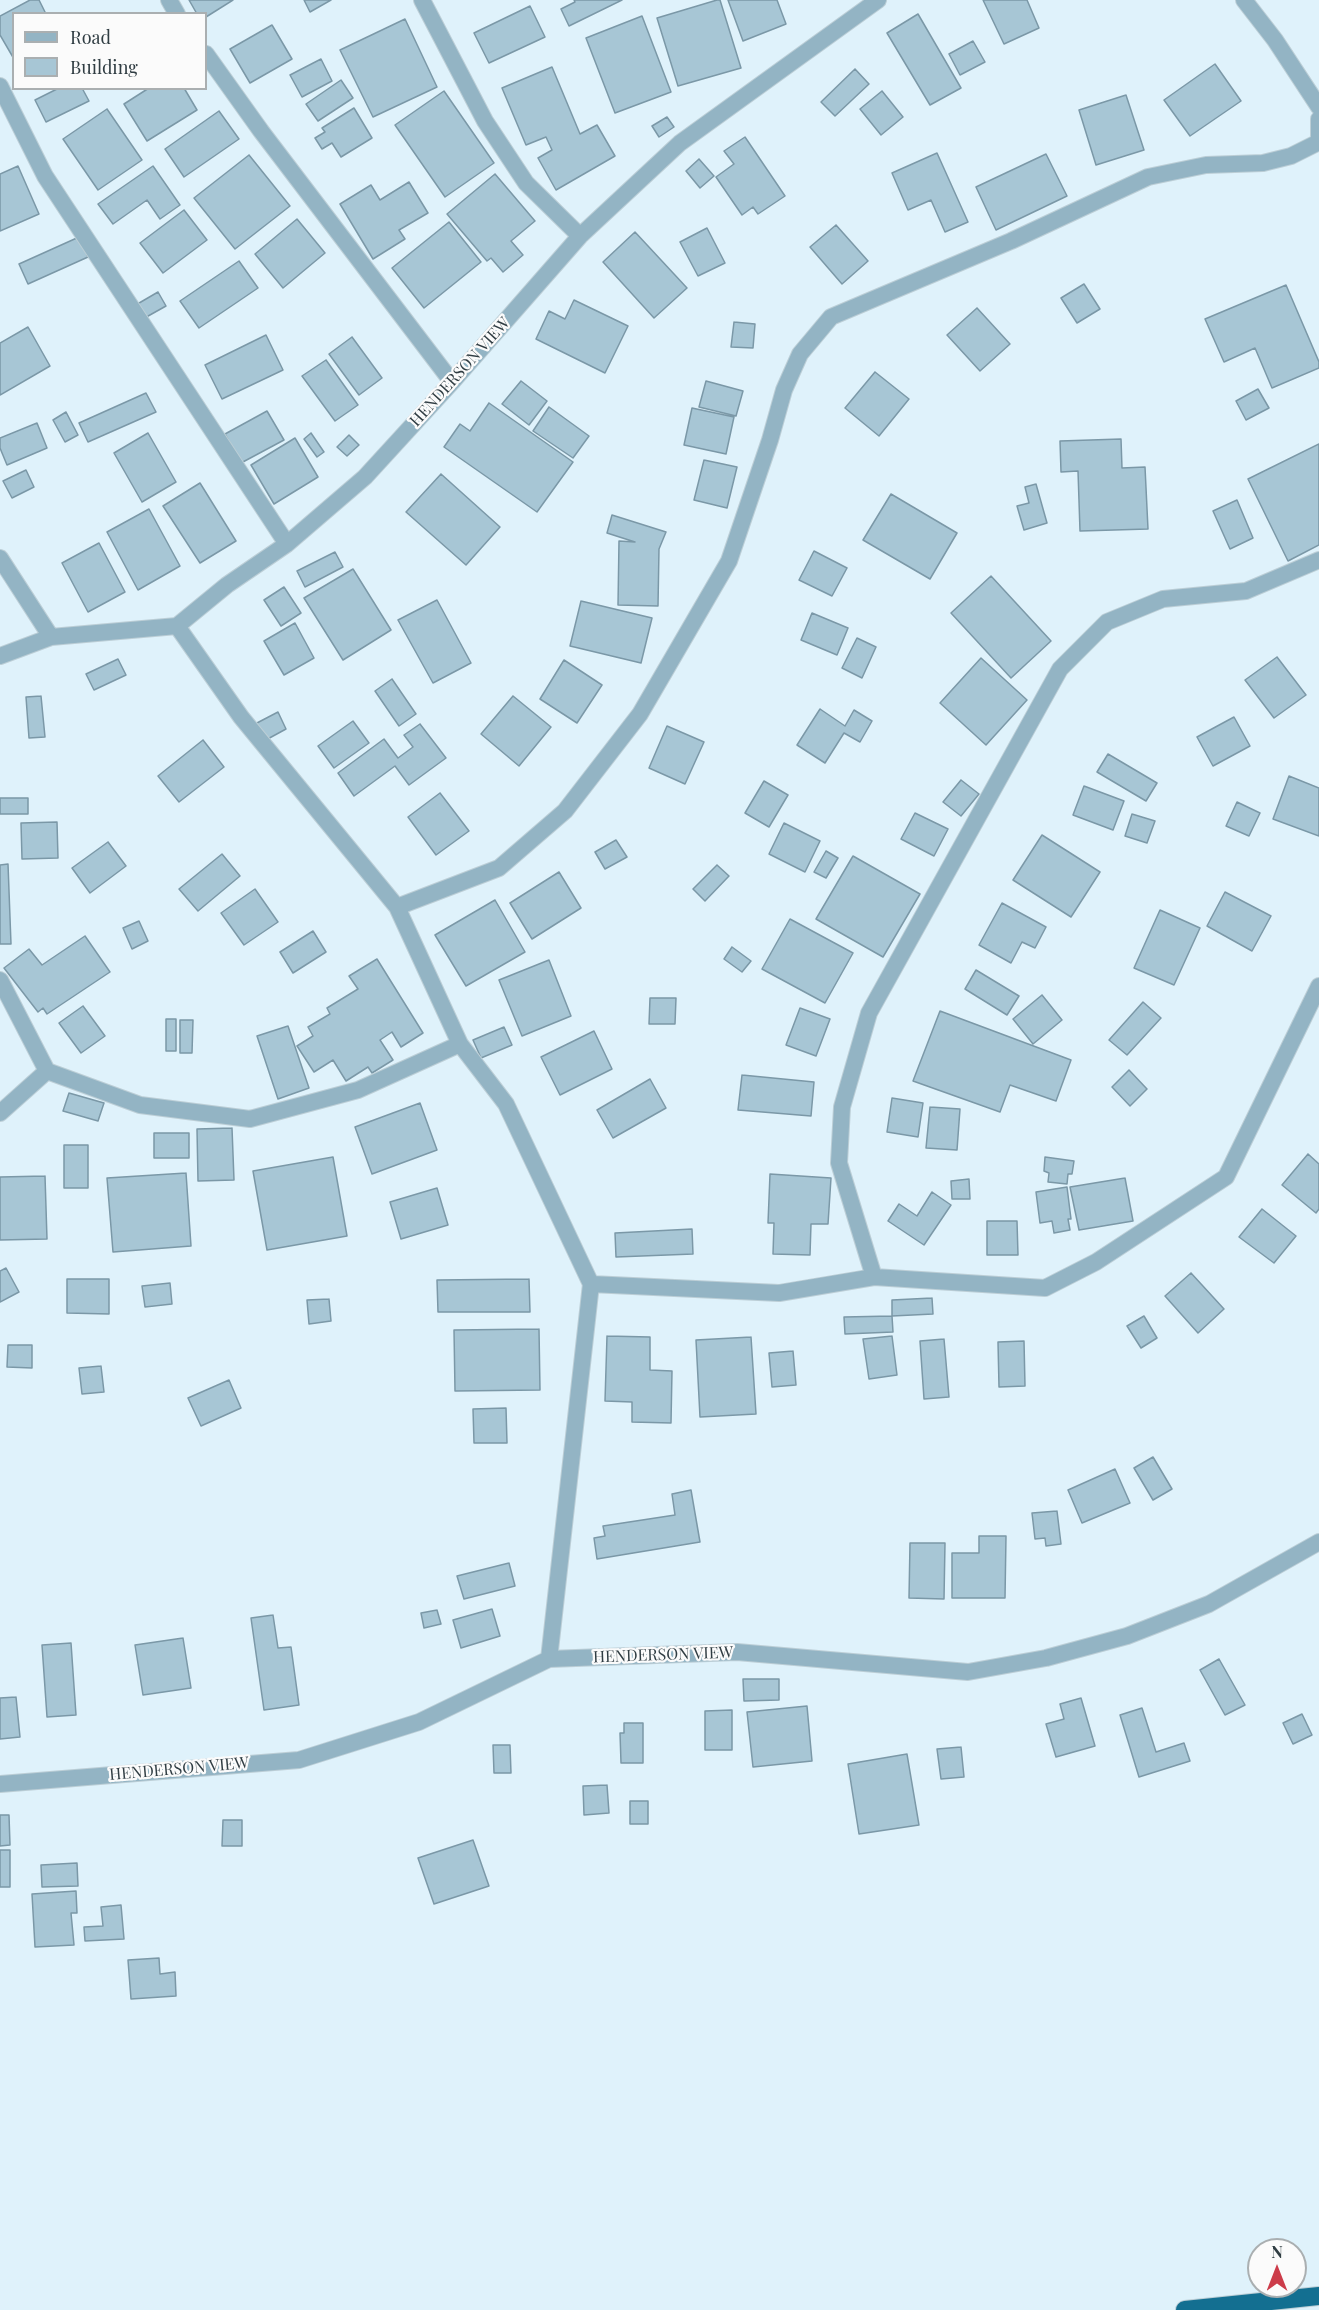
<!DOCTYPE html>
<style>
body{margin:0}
#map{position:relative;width:1319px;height:2310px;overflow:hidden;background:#dff2fb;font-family:"Playfair Display",serif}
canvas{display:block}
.legend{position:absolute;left:12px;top:12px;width:195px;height:78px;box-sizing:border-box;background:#fbfbfb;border:2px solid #aaafb1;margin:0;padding:8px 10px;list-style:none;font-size:18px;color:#303d43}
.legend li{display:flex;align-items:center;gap:12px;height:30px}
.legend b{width:30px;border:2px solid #aaafb1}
.north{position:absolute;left:1247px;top:2238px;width:60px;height:60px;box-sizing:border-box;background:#fbfbfb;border:2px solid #aaafb1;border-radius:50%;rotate:0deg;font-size:16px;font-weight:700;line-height:24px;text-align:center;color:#303d43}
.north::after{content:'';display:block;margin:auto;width:21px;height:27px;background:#cc3c4a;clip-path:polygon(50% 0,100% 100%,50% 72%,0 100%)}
</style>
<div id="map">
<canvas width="1319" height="2310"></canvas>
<ul class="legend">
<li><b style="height:8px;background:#93b4c4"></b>Road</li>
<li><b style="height:16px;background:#a7c6d5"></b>Building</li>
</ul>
<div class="north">N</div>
</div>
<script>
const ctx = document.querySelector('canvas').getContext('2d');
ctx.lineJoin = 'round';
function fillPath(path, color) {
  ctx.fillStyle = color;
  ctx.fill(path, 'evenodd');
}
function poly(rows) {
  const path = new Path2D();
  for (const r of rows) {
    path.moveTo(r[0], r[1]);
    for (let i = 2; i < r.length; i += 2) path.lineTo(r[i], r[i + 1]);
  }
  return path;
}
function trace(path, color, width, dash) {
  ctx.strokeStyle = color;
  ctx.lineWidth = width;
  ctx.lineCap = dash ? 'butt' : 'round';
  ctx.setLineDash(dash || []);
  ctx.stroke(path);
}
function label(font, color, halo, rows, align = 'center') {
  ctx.font = font + ' "Playfair Display",serif';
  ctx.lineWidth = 4.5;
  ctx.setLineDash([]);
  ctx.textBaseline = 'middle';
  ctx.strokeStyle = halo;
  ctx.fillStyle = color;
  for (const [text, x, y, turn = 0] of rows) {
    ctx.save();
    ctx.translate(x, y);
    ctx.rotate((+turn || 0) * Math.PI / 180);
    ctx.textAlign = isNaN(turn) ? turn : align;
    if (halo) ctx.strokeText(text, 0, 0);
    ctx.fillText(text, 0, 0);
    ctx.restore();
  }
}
const building = poly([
 [30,0,39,0,46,14,14,14,14,59,0,35,0,16,30,0],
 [189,0,233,0,206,17,206,14,197,14,189,0],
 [304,0,331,0,310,12,304,0],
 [574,0,622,0,569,26,561,9,575,2,574,0],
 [717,0,720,0,741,68,678,86,657,18,717,0],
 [728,0,777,0,786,24,743,41,728,0],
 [983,0,1027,0,1039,28,1004,44,983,0],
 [530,6,545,37,489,63,474,33,530,6],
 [918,14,961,88,930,105,887,33,918,14],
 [642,16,671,92,615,113,586,38,642,16],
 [405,19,437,87,373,117,340,50,405,19],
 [272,25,292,59,250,83,230,49,272,25],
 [973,41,985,62,960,75,949,54,973,41],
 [321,59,332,81,302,97,290,75,321,59],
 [1215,64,1241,101,1190,136,1164,100,1215,64],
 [552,67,580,134,597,125,615,156,556,190,538,158,552,150,546,137,526,145,502,88,552,67],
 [855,69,869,84,835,116,821,102,855,69],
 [341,80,353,98,318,121,306,104,341,80],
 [59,88,82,88,89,101,46,122,35,100,59,88],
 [149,88,184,88,197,110,147,141,124,104,149,88],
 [444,91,494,163,445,197,395,125,444,91],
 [882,91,903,117,881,135,860,109,882,91],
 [1126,95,1144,150,1096,165,1079,110,1126,95],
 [354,108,372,138,341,157,332,143,322,149,315,138,325,132,322,128,354,108],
 [107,109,142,160,98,190,63,139,107,109],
 [219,111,239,139,184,177,165,149,219,111],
 [667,117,674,127,659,137,652,126,667,117],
 [745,137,785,196,758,214,753,207,742,215,716,177,734,164,724,151,745,137],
 [937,153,968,222,945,232,931,200,908,210,892,173,937,153],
 [1046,154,1067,196,996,230,976,187,1046,154],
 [249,155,290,206,235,249,194,198,249,155],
 [699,159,714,176,700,188,686,171,699,159],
 [18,166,39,214,0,231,0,174,18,166],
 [153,166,180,205,160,219,147,200,113,224,98,204,153,166],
 [495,174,535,221,511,241,523,255,503,272,491,258,487,261,447,214,495,174],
 [409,182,428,213,399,230,405,239,373,259,340,204,371,185,380,200,409,182],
 [184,210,207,240,163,273,140,243,184,210],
 [297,219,325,253,283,288,255,254,297,219],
 [449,222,481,262,424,308,392,268,449,222],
 [836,225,868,261,842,284,810,247,836,225],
 [707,228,725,263,698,276,680,242,707,228],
 [635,232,687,288,654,318,603,262,635,232],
 [79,237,88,257,28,284,19,264,79,237],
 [239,261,258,288,199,328,180,301,239,261],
 [1084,284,1100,309,1077,323,1061,298,1084,284],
 [1286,285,1319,362,1319,368,1272,388,1255,348,1224,362,1205,319,1286,285],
 [158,292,166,306,141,320,134,306,158,292],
 [574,300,628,326,605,373,536,339,549,311,565,319,574,300],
 [977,308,1010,344,980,371,947,335,977,308],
 [734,322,755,324,753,348,731,347,734,322],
 [28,327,50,366,0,395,0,343,28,327],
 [266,335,283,370,222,399,205,365,266,335],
 [352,337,382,378,359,395,329,354,352,337],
 [326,360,358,405,335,421,302,376,326,360],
 [875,372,909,399,879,436,845,408,875,372],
 [521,381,547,401,529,425,502,404,521,381],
 [706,381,743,391,736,416,699,407,706,381],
 [1258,389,1269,408,1246,420,1236,401,1258,389],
 [146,393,156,412,88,442,79,423,146,393],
 [489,403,573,462,537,512,444,447,460,424,470,431,489,403],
 [549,407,589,436,573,458,533,431,549,407],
 [692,408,734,417,726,454,684,445,692,408],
 [267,411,284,440,241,463,225,434,267,411],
 [66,412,78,435,65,442,53,420,66,412],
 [37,423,47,448,7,465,0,448,0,438,37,423],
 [148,433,176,482,142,502,114,453,148,433],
 [311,433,324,452,317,457,304,439,311,433],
 [349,435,359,445,347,456,337,447,349,435],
 [295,438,318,477,274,504,251,465,295,438],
 [1121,439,1122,468,1145,467,1148,529,1080,531,1078,471,1061,472,1060,441,1121,439],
 [1319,444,1319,545,1288,561,1248,479,1319,444],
 [704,460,737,467,727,508,694,500,704,460],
 [26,470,34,487,12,498,3,481,26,470],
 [441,474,500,527,466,565,406,512,441,474],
 [200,483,236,541,200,563,163,506,200,483],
 [1036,484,1047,523,1024,530,1017,506,1029,503,1025,487,1036,484],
 [891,494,957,533,930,579,863,540,891,494],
 [1237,500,1253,538,1230,549,1213,511,1237,500],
 [149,509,180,566,138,590,107,532,149,509],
 [612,515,666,532,659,549,658,606,618,605,619,541,635,542,607,533,612,515],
 [99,543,125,592,88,612,62,563,99,543],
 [814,551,847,568,832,596,799,580,814,551],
 [335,552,343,567,305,587,297,571,335,552],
 [353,569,391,630,343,660,304,598,353,569],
 [991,576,1051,641,1011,678,951,613,991,576],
 [284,587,301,613,281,626,264,600,284,587],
 [437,600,471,663,433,683,398,620,437,600],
 [581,601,652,618,641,663,570,646,581,601],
 [812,613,848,628,837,655,801,640,812,613],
 [295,623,314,658,284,675,264,641,295,623],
 [857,638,876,647,862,678,842,668,857,638],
 [1277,657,1306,695,1274,718,1245,680,1277,657],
 [981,658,1027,700,986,745,940,703,981,658],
 [118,659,126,675,94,690,86,674,118,659],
 [564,660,602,685,577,723,540,699,564,660],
 [392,679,416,714,399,726,375,691,392,679],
 [41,696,45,737,29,738,26,697,41,696],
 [513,696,551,727,519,766,481,734,513,696],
 [820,709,845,726,854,710,872,721,860,742,844,733,825,763,797,745,820,709],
 [278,712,286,729,264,741,255,724,278,712],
 [1234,717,1250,746,1213,766,1197,737,1234,717],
 [353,721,369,743,334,768,318,746,353,721],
 [420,724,446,758,409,785,395,766,354,796,338,773,384,739,398,758,413,747,404,735,420,724],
 [667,726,704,742,685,784,649,768,667,726],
 [203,740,224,767,179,802,158,776,203,740],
 [1108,754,1157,783,1146,801,1097,772,1108,754],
 [1289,776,1319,788,1319,836,1273,819,1289,776],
 [961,780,979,794,961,816,943,802,961,780],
 [764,781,788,795,769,827,745,813,764,781],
 [1084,786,1124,801,1113,830,1073,815,1084,786],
 [440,793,469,831,436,855,408,817,440,793],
 [0,798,28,798,28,814,0,814,0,798],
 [1237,802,1260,813,1249,836,1226,826,1237,802],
 [915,813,948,829,934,856,901,839,915,813],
 [1132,814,1155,821,1147,843,1125,836,1132,814],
 [57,822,58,858,22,859,21,823,57,822],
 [784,823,820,841,805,872,769,854,784,823],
 [1042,835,1100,872,1071,917,1013,880,1042,835],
 [616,840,627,857,605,869,595,852,616,840],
 [108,842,126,866,90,893,72,868,108,842],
 [826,851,838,858,826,878,814,872,826,851],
 [222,854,240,876,198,911,179,889,222,854],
 [853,856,920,894,883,957,816,919,853,856],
 [8,864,11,944,0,944,0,865,8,864],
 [717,865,729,876,705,901,693,889,717,865],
 [559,872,581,908,532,939,510,903,559,872],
 [255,889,278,922,244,945,221,913,255,889],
 [1225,892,1271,916,1252,951,1207,926,1225,892],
 [495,900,525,952,466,986,435,935,495,900],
 [1002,903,1046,927,1035,948,1022,942,1011,963,979,945,1002,903],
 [1160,910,1200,928,1174,985,1134,968,1160,910],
 [790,919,853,953,825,1003,762,969,790,919],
 [139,921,148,941,132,949,123,928,139,921],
 [313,931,326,952,293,973,280,952,313,931],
 [85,936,110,972,47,1014,43,1008,38,1012,4,968,29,949,42,965,85,936],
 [732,947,751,961,742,972,724,959,732,947],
 [377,959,423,1033,401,1047,392,1032,380,1040,393,1060,372,1073,368,1067,346,1081,333,1060,314,1072,297,1046,313,1036,308,1027,330,1014,327,1008,358,989,349,976,377,959],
 [549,960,571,1016,522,1036,499,980,549,960],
 [976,970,1019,996,1007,1015,965,989,976,970],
 [1042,995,1062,1020,1033,1044,1013,1019,1042,995],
 [650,998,676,998,675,1024,649,1024,650,998],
 [1143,1002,1161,1018,1127,1055,1109,1040,1143,1002],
 [83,1006,105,1036,81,1053,59,1023,83,1006],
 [800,1008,830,1019,816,1056,786,1045,800,1008],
 [940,1011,1071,1060,1056,1101,1010,1085,1000,1112,913,1081,940,1011],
 [166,1019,176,1019,176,1051,166,1051,166,1019],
 [180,1020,193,1020,192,1053,180,1053,180,1020],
 [288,1026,309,1088,278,1099,257,1036,288,1026],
 [504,1027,512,1045,481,1058,473,1040,504,1027],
 [594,1031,612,1069,560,1095,541,1057,594,1031],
 [1129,1070,1147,1089,1130,1106,1112,1087,1129,1070],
 [742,1075,814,1082,811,1116,738,1110,742,1075],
 [650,1079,666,1108,613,1138,597,1110,650,1079],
 [69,1093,104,1103,98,1121,63,1111,69,1093],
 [892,1098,923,1103,918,1137,887,1132,892,1098],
 [420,1103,437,1150,372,1174,355,1127,420,1103],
 [930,1107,960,1109,957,1150,926,1148,930,1107],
 [232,1128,234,1180,198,1181,197,1129,232,1128],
 [154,1133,189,1133,189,1158,154,1158,154,1133],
 [64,1145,88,1145,88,1188,64,1188,64,1145],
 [1308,1154,1319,1164,1319,1209,1316,1213,1282,1185,1308,1154],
 [333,1157,347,1236,267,1250,253,1171,333,1157],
 [1045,1157,1074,1161,1072,1174,1068,1174,1067,1184,1048,1182,1049,1173,1044,1171,1045,1157],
 [186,1173,191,1246,113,1252,107,1178,186,1173],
 [770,1174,831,1178,828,1224,811,1224,810,1255,773,1254,774,1223,768,1223,770,1174],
 [45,1176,47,1239,0,1240,0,1177,45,1176],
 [1125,1178,1133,1221,1079,1230,1070,1187,1125,1178],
 [969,1179,970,1199,952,1199,951,1181,969,1179],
 [1067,1187,1071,1219,1068,1219,1070,1230,1054,1233,1052,1221,1040,1223,1036,1192,1067,1187],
 [437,1188,448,1225,401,1239,390,1202,437,1188],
 [932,1192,951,1205,924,1245,888,1221,899,1204,917,1216,932,1192],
 [1262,1209,1296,1236,1274,1263,1239,1237,1262,1209],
 [987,1221,1017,1221,1018,1255,987,1255,987,1221],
 [692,1229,693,1254,616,1257,615,1233,692,1229],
 [6,1268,19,1292,0,1302,0,1271,6,1268],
 [1191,1273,1224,1309,1198,1333,1165,1296,1191,1273],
 [67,1279,109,1279,109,1314,67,1313,67,1279],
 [529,1279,530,1312,438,1312,437,1280,529,1279],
 [170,1283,172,1304,145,1307,142,1286,170,1283],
 [932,1298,933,1314,892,1316,892,1300,932,1298],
 [329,1299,331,1321,309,1324,307,1300,329,1299],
 [892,1316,893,1332,845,1334,844,1317,892,1316],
 [1144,1316,1157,1338,1141,1348,1127,1326,1144,1316],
 [539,1329,540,1390,455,1391,454,1330,539,1329],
 [607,1336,650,1337,650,1370,672,1371,671,1423,632,1422,632,1402,605,1401,607,1336],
 [892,1336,897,1375,869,1379,863,1339,892,1336],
 [751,1337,756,1414,700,1417,696,1340,751,1337],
 [944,1339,949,1397,924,1399,920,1341,944,1339],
 [1024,1341,1025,1386,999,1387,998,1342,1024,1341],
 [8,1345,32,1345,32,1368,7,1367,8,1345],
 [793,1351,796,1385,772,1387,769,1353,793,1351],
 [101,1366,104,1392,82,1394,79,1368,101,1366],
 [229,1380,241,1408,201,1426,188,1398,229,1380],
 [506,1408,507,1443,474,1443,473,1409,506,1408],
 [1153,1457,1172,1489,1153,1500,1134,1468,1153,1457],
 [1115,1469,1130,1503,1082,1523,1068,1490,1115,1469],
 [691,1490,700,1542,597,1559,594,1538,605,1536,603,1526,675,1515,672,1494,691,1490],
 [1057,1511,1061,1544,1046,1546,1045,1538,1035,1539,1032,1513,1057,1511],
 [979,1536,1006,1536,1005,1598,952,1598,952,1553,979,1553,979,1536],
 [910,1543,945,1543,944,1599,909,1598,910,1543],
 [509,1563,515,1586,464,1599,457,1576,509,1563],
 [492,1609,500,1636,461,1648,453,1620,492,1609],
 [437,1610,441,1624,424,1628,421,1613,437,1610],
 [273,1615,278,1648,291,1647,299,1705,264,1710,251,1618,273,1615],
 [183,1638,191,1688,143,1695,135,1645,183,1638],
 [71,1643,76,1715,47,1717,42,1645,71,1643],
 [1219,1659,1245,1705,1225,1715,1200,1670,1219,1659],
 [743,1679,779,1679,779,1700,744,1701,743,1679],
 [16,1697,20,1737,0,1739,0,1698,16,1697],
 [1081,1698,1095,1746,1056,1757,1046,1724,1064,1719,1060,1704,1081,1698],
 [807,1706,812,1761,753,1767,747,1712,807,1706],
 [1142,1708,1156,1752,1184,1743,1190,1761,1139,1777,1120,1715,1142,1708],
 [732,1710,732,1750,705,1750,705,1711,732,1710],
 [1302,1714,1312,1735,1293,1744,1283,1723,1302,1714],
 [624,1723,643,1723,643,1763,621,1763,620,1733,624,1733,624,1723],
 [493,1745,510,1745,511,1773,494,1773,493,1745],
 [961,1747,964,1777,941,1779,937,1749,961,1747],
 [907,1754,919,1825,859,1834,848,1764,907,1754],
 [607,1785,609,1813,584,1815,583,1786,607,1785],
 [630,1801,648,1801,648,1824,630,1824,630,1801],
 [0,1815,9,1815,10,1845,0,1846,0,1815],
 [223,1820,242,1820,242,1846,222,1846,223,1820],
 [473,1840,489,1886,434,1904,418,1858,473,1840],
 [0,1850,10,1850,10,1887,0,1887,0,1850],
 [77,1863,78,1886,42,1887,41,1865,77,1863],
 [76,1891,77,1913,71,1913,74,1945,35,1947,32,1894,76,1891],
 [121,1905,124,1939,85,1941,84,1927,103,1926,101,1907,121,1905],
 [159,1958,160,1974,175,1972,176,1996,131,1999,128,1960,159,1958]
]);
fillPath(building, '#a7c6d5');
trace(building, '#7b98a7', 1.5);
const minor = poly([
 [169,0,177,14],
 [422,0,485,121,526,183,580,236],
 [1244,0,1275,40,1319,107],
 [206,54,261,131,452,382],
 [0,86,45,176,287,544],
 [1319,119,1319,142],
 [0,558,51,637],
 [177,626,241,717,397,907,460,1044,506,1104,591,1284,549,1659],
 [0,656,51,637,177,626,227,585,287,544,365,477,452,382,580,236,680,143,878,0],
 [397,907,499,868,565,811,640,714,729,561,770,440,784,390,800,354,831,317,1011,241,1148,177,1206,165,1263,163,1291,156,1319,142],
 [0,980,47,1071,140,1105,250,1119,358,1090,460,1044],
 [0,1113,47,1071],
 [874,1277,839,1163,842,1107,869,1013,1060,669,1107,622,1163,599,1246,591,1319,560],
 [591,1284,779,1293,874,1277,1045,1288,1096,1262,1226,1177,1319,986],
 [0,1784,299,1760,419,1722,549,1659,737,1652,968,1672,1046,1658,1127,1636,1209,1604,1319,1542]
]);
const motorway = poly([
 [1185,2310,1319,2296]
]);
trace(minor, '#bcced6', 18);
trace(motorway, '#bcced6', 20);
trace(minor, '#93b4c4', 16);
trace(motorway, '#136f91', 18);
label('16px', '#303d43', '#fbfbfb', [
 ["HENDERSON VIEW",460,372,-48],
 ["HENDERSON VIEW",663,1655,-2],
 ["HENDERSON VIEW",179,1769,-5]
]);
</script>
